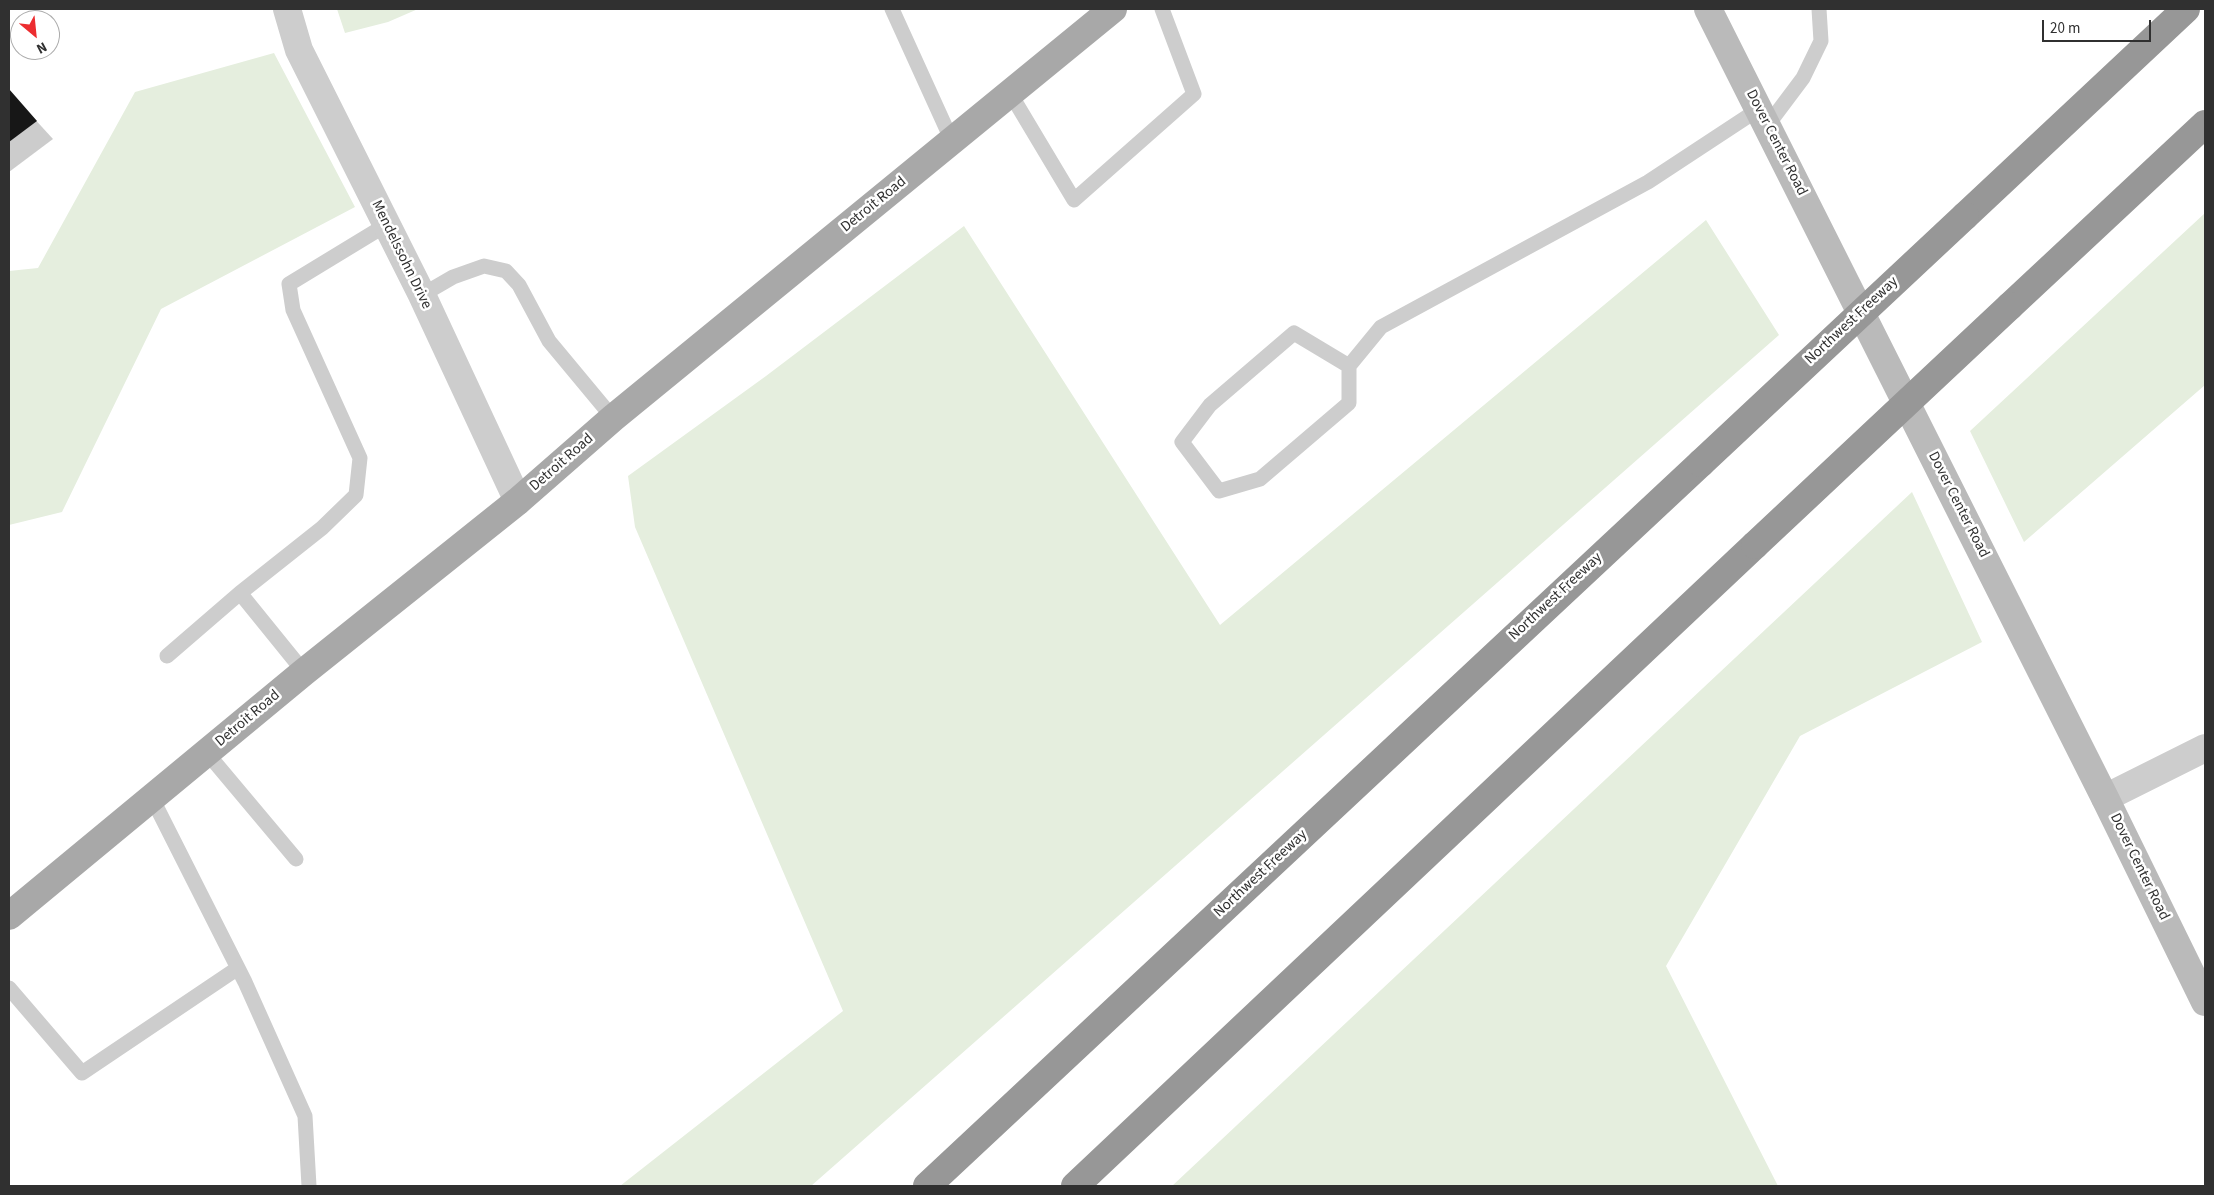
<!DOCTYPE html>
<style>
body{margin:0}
#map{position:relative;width:2214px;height:1195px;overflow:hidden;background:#fff;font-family:"Source Sans 3",sans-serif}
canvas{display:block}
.frame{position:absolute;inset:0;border:10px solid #303030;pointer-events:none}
.north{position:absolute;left:10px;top:10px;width:50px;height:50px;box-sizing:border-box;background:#fff;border:1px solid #acacac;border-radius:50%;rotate:152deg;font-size:14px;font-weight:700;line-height:20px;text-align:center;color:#303030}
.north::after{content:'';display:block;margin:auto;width:18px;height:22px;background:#ec2d30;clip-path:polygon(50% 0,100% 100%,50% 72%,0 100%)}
.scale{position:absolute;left:2042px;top:20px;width:109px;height:22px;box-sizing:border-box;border:2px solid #303030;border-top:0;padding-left:6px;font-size:15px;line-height:18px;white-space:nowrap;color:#303030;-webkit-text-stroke:4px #fff;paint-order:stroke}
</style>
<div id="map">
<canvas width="2214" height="1195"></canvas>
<div class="frame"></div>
<div class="north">N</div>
<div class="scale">20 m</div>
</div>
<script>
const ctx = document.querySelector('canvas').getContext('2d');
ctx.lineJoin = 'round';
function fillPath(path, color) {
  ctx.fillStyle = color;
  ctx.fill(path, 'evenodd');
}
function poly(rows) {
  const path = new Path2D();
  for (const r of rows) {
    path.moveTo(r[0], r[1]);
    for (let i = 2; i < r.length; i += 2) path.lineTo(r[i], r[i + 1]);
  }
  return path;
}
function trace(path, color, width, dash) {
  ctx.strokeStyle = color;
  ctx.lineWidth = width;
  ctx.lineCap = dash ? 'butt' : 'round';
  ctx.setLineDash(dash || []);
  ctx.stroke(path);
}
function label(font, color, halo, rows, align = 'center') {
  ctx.font = font + ' "Source Sans 3",sans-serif';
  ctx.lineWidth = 5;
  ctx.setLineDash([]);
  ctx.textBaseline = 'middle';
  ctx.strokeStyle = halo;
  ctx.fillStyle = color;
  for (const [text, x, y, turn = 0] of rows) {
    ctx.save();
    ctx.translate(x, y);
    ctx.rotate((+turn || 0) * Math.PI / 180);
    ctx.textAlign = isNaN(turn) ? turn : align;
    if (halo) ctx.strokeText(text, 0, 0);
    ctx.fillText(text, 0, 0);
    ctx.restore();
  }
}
fillPath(poly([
 [337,9,418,9,388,22,345,33],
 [274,53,355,207,161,309,62,512,9,525,9,271,38,268,135,92],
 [2205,213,2205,385,2024,542,1970,431],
 [1706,220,1779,335,811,1186,620,1186,843,1011,635,527,628,476,766,376,964,226,1220,625],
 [1912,492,1982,642,1800,736,1666,966,1778,1186,1172,1186]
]), '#e5eede');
fillPath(poly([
 [9,91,53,139,9,172]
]), '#0003');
fillPath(poly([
 [9,89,37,121,9,142]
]), '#171717');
trace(poly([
 [892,9,952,141],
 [1010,93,1074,200,1194,94,1162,9],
 [1767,126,1803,78,1821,41,1819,9],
 [422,295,453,277,484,266,506,271,519,285,549,341,613,418],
 [1349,366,1294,333,1210,405,1182,442,1219,491,1260,479,1349,403,1349,366,1381,327,1648,182,1759,109],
 [240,593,304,672],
 [167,656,240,593,322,528,356,495,360,458,293,310,289,284,386,225],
 [207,753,296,859],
 [152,798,245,982,305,1116,309,1186],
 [9,988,82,1073,238,968]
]), '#cdcdcd', 15);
trace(poly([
 [287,9,299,50,422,295,518,501],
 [2105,798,2205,748]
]), '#cdcdcd', 28);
trace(poly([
 [1708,9,2105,798,2205,1002]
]), '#bababa', 28);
trace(poly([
 [9,916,304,672,518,501,613,418,1113,9]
]), '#a8a8a8', 28);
trace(poly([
 [1965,216,2186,9],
 [2010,306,2205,124],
 [927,1186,1701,463],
 [1075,1186,1755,545]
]), '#979797', 28);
trace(poly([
 [1701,463,1965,216],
 [1755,545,2010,306]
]), '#979797', 28);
label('15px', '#303030', '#fff', [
 ["Dover Center Road",1776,143,63],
 ["Detroit Road",874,205,-39],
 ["Mendelssohn Drive",401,255,64],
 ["Northwest Freeway",1852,321,-43],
 ["Detroit Road",562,463,-41],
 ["Dover Center Road",1958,505,63],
 ["Northwest Freeway",1556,597,-43],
 ["Detroit Road",248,719,-40],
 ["Dover Center Road",2139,867,64],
 ["Northwest Freeway",1261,874,-43]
]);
</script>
